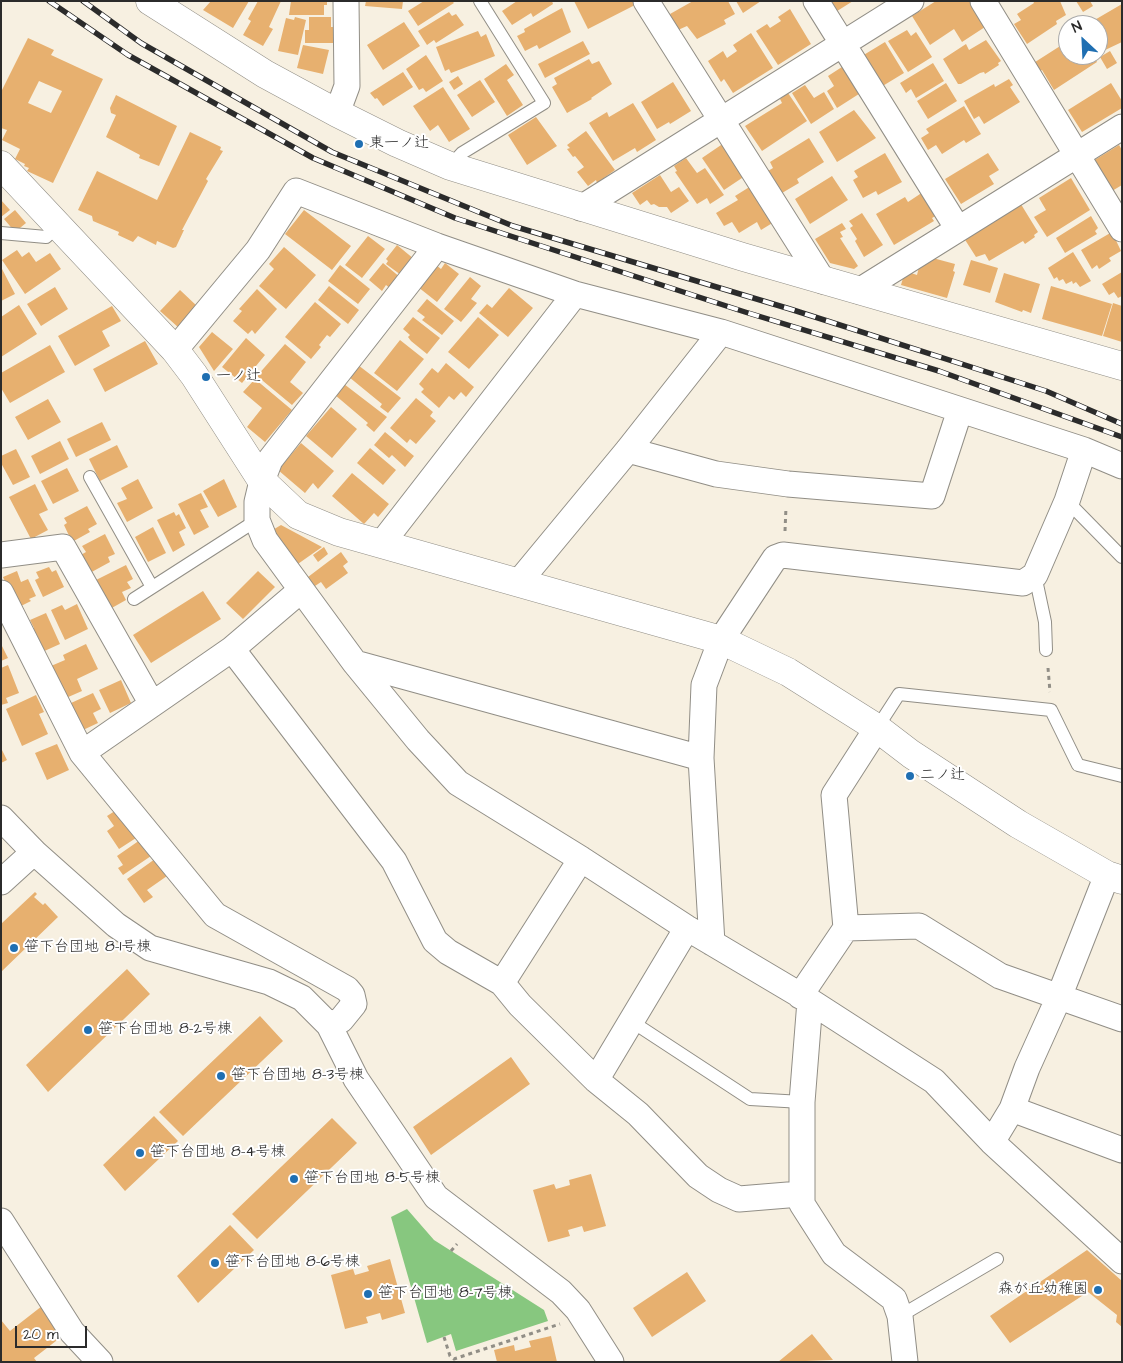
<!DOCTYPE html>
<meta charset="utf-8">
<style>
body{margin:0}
#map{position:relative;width:1123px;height:1363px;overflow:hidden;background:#f7f0e1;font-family:"Architects Daughter",sans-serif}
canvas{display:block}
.frame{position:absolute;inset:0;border:2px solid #2b2b2b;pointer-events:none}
.north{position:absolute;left:1058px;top:15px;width:50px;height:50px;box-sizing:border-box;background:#fff;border:1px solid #aaa;border-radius:50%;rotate:335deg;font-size:14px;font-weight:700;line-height:20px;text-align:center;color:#2b2b2b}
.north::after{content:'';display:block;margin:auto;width:18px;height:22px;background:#1f6fb2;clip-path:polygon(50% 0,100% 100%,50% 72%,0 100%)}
.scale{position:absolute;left:15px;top:1326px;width:72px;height:22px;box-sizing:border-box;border:2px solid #2b2b2b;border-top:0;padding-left:6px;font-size:15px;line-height:18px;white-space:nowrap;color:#2b2b2b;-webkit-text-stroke:4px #fff;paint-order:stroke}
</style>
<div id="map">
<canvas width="1123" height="1363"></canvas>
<div class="frame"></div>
<div class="north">N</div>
<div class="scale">20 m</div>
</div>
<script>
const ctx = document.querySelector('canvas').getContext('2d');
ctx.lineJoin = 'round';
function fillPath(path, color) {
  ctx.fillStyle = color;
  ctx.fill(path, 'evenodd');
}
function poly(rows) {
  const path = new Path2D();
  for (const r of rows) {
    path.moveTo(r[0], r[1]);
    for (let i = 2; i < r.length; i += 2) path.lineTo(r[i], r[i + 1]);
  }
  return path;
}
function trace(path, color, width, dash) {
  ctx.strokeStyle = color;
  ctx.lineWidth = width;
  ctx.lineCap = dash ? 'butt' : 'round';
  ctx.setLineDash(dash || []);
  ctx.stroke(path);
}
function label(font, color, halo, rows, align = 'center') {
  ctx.font = font + ' "Architects Daughter","Klee One",sans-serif';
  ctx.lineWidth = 4;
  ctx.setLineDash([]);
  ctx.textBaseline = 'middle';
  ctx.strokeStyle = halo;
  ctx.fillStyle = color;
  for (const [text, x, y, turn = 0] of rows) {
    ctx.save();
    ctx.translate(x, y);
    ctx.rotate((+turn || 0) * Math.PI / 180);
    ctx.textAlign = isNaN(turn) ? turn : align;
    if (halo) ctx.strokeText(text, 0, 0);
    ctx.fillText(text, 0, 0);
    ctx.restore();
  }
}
fillPath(poly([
 [407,1209,434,1240,544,1310,548,1321,456,1351,451,1334,427,1343,391,1217]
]), '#87c77f');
fillPath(poly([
 [211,1,249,1,233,28,203,10],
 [258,1,281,1,269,27,273,29,263,46,243,35,251,21,248,19],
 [291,1,327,1,327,5,324,5,324,15,289,15],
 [366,1,403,1,402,9,365,6],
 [424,1,452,1,454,3,418,26,408,11],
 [517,1,552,1,553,4,533,17,531,13,512,25,502,11],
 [574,1,633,1,635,5,588,29],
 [693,1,728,1,735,14,724,20,726,24,697,39,687,26,678,30,670,14],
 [736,1,761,1,743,13],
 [827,1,853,1,834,13],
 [936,1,973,1,985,27,962,42,954,29,930,45,912,16],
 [1033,1,1060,1,1066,15,1056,21,1057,24,1027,44,1014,24,1021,20,1017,14,1034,3],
 [1076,1,1090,1,1093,6,1083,12],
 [1122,4,1122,42,1103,51,1098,43,1098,25,1086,25],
 [562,8,571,32,539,49,537,45,525,51,517,36,525,32,524,29],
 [790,9,811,44,778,65,756,31,767,24,770,28,781,21,778,17],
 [449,12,452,16,456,14,464,25,436,43,434,40,427,45,418,31],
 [295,17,306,20,298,55,278,51,286,18,294,20],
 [309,17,331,17,331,27,335,27,335,43,305,43,305,30,309,30],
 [404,22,420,46,383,70,367,45],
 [907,30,911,36,916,32,932,57,908,72,888,41],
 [478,31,481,37,486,34,495,56,451,73,449,69,445,71,436,47],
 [751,33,773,68,733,93,724,79,721,82,708,61,723,51,727,58,737,51,733,45],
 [28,38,54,50,51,55,103,79,53,183,27,171,29,168,24,166,25,164,15,159,20,149,2,140,7,130,1,128,1,92],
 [39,81,62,91,51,113,28,103],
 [986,40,1001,61,998,63,999,65,985,74,984,72,980,73,961,84,958,84,943,59,966,44,969,50],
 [583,41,590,54,545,78,538,64],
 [1068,41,1068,55,1093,55,1097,62,1054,90,1042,70,1037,73,1032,64],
 [885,42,904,73,881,87,862,56],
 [303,45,329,50,323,74,297,68],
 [1110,51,1117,63,1107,69,1100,57],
 [426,55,443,81,426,92,423,88,419,90,406,69],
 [589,59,592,64,599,61,612,84,591,98,592,99,567,113,552,87,557,84,554,78],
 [933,63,944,81,916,98,911,89,906,93,900,83],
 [506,64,514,75,507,80,523,105,507,116,484,79],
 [845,65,862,92,837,108,827,91,834,86,828,76],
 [403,72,413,87,383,106,377,98,375,99,370,93],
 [458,76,463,84,454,90,449,82],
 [1009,79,1013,85,1010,87,1020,102,984,124,979,116,974,119,964,101,994,84,995,87],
 [480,80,495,102,472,117,457,95],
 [673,82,691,111,670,124,669,122,657,129,641,102],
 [946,83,957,101,928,119,917,101],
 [1111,83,1122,101,1122,108,1082,132,1068,110],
 [805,85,814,98,824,92,834,109,811,124,792,93],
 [443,87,470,129,449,142,438,125,430,131,413,106],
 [788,93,807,121,762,151,745,126,782,103,780,99],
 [116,95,177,126,159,166,139,158,140,155,106,137,116,115,111,113,110,108],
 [633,103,656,140,637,152,635,148,613,161,589,123,607,112,609,117],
 [964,106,981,134,966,143,964,140,942,154,936,145,928,150,921,138,929,133,926,129],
 [854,110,876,138,837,162,819,132],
 [536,117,557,146,527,165,508,135],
 [586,131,615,170,597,183,596,180,588,186,577,172,584,167,575,156,573,157,567,149,570,148,567,145],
 [190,132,221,147,220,150,223,151,206,179,208,181,182,230,184,230,176,247,173,248,157,241,156,245,138,236,133,242,118,235,119,232,93,221,92,216,78,210,97,171,157,200],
 [809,138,824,162,797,179,799,183,782,193,768,171,773,168,770,162],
 [724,143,745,176,724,190,702,158],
 [1119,145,1122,150,1122,185,1112,191,1093,161],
 [885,153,902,182,878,195,876,191,863,198,853,180,858,177,854,171],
 [988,153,999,170,989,176,994,184,961,204,945,179],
 [686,158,697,173,705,168,724,195,710,204,707,198,697,204,675,172,677,171,674,166],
 [660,175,671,192,679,187,689,201,671,213,667,207,659,207,654,204,651,205,647,200,640,205,632,193],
 [832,176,848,200,810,224,795,199],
 [1071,178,1090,210,1047,237,1034,217,1046,210,1039,198],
 [751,186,774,222,761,230,757,222,739,233,732,222,724,226,716,213,738,200,735,196],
 [923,192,937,215,932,218,934,221,894,245,876,214,905,197,908,202],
 [1,200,10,210,1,217],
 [1019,201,1038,232,1034,235,1035,237,1025,244,1023,241,989,261,985,254,976,257,962,235],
 [15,210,26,223,15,232,4,219],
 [304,210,351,246,332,270,285,234],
 [862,213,883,245,864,257,855,241,857,239,850,228,853,226,849,221],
 [1091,216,1098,228,1095,231,1097,234,1065,253,1056,238],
 [842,223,846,229,840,232,843,237,840,238,858,266,854,269,830,263,815,239],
 [1112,232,1121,251,1109,258,1111,261,1099,269,1097,265,1092,269,1081,250],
 [368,236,385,249,362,278,345,265],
 [397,245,414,259,401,275,386,264,388,261,386,259],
 [284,247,316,275,286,309,259,286,274,269,269,264],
 [17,250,22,257,29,252,36,262,50,253,61,269,25,294,2,260],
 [1073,252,1091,281,1080,287,1076,282,1073,284,1072,281,1066,284,1063,279,1059,281,1057,277,1054,279,1048,268],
 [929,257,955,264,953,271,955,272,947,298,901,285,905,271,917,275,920,263],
 [971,260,998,268,990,293,963,285],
 [383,263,401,278,392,290,386,285,382,291,369,280],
 [445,263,459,274,437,302,418,287,436,265,441,269],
 [340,265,370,289,358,304,328,281],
 [1,267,15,294,1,301],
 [1122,272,1122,296,1118,298,1114,292,1109,295,1102,284],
 [1004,273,1040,284,1031,313,1023,310,1022,312,995,302],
 [470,277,481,286,471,299,477,303,461,322,444,309],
 [329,286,359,310,348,324,318,300],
 [1051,286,1112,304,1102,336,1042,319],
 [55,287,68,309,41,326,27,304],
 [509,288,533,308,508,337,479,313,487,304,492,308],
 [257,289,277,309,255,334,252,330,248,334,233,321,242,311,239,309],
 [180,290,198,307,179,328,160,311],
 [427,299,454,321,442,335,422,320,425,317,417,311],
 [315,302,341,324,330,337,327,335,319,345,321,347,311,359,285,337],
 [1113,303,1122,306,1122,342,1103,336],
 [19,305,37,334,1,357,1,317],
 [112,306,121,321,102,331,110,346,75,366,58,336],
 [413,317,440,338,427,354,411,341,408,337,410,335,403,329],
 [478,317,499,335,469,369,448,352],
 [212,332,233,349,214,371,199,347],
 [246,338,265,355,242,383,222,367],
 [400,340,424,359,397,391,374,373],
 [145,341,158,364,105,392,93,369],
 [285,344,306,362,290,382,303,393,292,405,257,376],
 [50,345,65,372,10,403,1,388,1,373],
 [446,363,474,387,466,397,461,392,454,400,449,396,439,408,421,392,424,389,419,384,432,368,438,373],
 [358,365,401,398,388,413,380,407,382,404,349,377],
 [255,379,292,410,265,442,247,427,262,408,243,392],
 [344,384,387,417,374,432,366,425,368,423,335,395],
 [416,398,433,412,430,416,436,421,416,444,410,439,407,443,390,428],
 [48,399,61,422,28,440,15,417],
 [331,407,357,429,332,458,306,436],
 [102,422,111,440,76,457,67,439],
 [385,432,414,456,405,467,392,455,389,458,374,445],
 [60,441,69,459,40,474,31,456],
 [301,443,334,471,318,489,313,483,305,493,278,470],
 [117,445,128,467,100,481,89,459],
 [370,448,396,470,383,485,357,463],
 [16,449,30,477,13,485,1,463,1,456],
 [67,468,79,491,53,504,41,481],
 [352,473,389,504,378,517,374,513,364,524,332,496],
 [138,479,153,508,127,522,117,503,127,499,121,488],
 [224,479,237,507,218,517,203,491],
 [35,484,48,510,39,514,48,530,31,539,9,497],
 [201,493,208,507,200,510,209,527,194,535,178,504],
 [87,506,97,524,88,529,90,532,72,542,64,525,67,523,64,518],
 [174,512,176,516,179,514,186,528,179,532,185,545,173,552,157,520],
 [281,525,322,547,295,566,271,531],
 [153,527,166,553,148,562,135,537],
 [105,534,115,554,108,557,110,562,88,574,79,556,86,552,82,546],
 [324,547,328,554,318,562,313,555],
 [341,552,348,562,343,566,348,573,326,589,321,582,315,586,308,577],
 [126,565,133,579,127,582,131,588,122,592,126,600,110,609,96,580],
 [49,567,52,572,56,570,64,587,43,597,35,580,39,578,36,572],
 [17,571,21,582,28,579,36,596,29,599,31,601,17,608,3,577],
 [258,571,275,587,243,619,226,603],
 [203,591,221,619,151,663,133,635],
 [77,604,88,629,65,640,51,610,62,605,65,610],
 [46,613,60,644,40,653,29,630,34,628,30,620],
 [1,644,8,658,1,661],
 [86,644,98,669,77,679,82,691,66,698,51,666,65,660,63,655],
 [8,665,19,693,6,698,8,703,1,705,1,668],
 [121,680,131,703,110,713,99,690],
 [93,693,101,709,93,713,98,723,83,730,71,703],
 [36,695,44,712,39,714,48,734,22,746,6,709],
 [57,744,69,770,47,780,35,753],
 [1,748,7,760,1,763],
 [118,809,136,838,119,849,107,831,114,826,107,816],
 [140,840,151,856,123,875,118,868,123,865,117,856],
 [155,859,167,876,147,890,153,897,144,903,127,879],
 [35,892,37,894,34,897,43,905,45,903,58,917,1,972,1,924],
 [127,969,150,994,48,1092,26,1065],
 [260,1016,283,1041,183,1136,159,1112],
 [511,1057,530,1084,431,1155,413,1127],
 [154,1116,178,1141,125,1191,103,1165],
 [332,1118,357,1143,257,1239,232,1214],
 [591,1174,606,1226,584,1232,582,1226,568,1230,570,1236,548,1242,533,1190,554,1184,556,1189,570,1185,569,1180],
 [230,1225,254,1250,198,1303,177,1276],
 [1087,1250,1122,1281,1122,1327,1116,1322,1117,1315,1088,1292,1010,1343,990,1316],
 [390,1259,405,1313,382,1320,380,1313,366,1317,368,1323,345,1329,331,1275,353,1269,355,1275,369,1271,367,1266],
 [687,1272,706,1301,652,1337,633,1308],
 [42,1306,65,1334,34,1358,37,1362,1,1362,1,1320,10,1331],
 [812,1334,833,1360,778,1362],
 [551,1336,557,1362,497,1362,494,1350,514,1345,515,1351,531,1347,529,1341]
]), '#e7b06f');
const service = poly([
 [450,166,462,153,544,103,480,1],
 [1,233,46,237,59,225],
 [90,477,152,587],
 [1067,501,1122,557],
 [1035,575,1045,622,1046,650],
 [134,599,257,520],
 [877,728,899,694,1051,710,1078,765,1122,776],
 [631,1021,750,1099,802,1102],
 [900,1316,997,1259]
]);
const minor = poly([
 [646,1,823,281],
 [816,1,958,229],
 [983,1,1122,229],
 [337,113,347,86,346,1],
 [581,208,911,1],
 [437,246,270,460,262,481,257,502,257,520,265,540,355,663,418,740,458,783,581,859,687,928,810,1001,934,1081,992,1142,1122,1261],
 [859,291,1122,127],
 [175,350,258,250,296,191,437,246,575,294,721,332,1084,450,1122,466],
 [628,450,716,474,788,484,932,496,960,410],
 [382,543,575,294],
 [1,555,63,547,152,704],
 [518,583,628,450,721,332],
 [1,593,82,753,215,915,347,989,352,995,354,1004,341,1020,329,1025],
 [232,649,394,861,435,941,448,952,502,983,520,1005,596,1080,638,1114,698,1176,719,1190,739,1199,800,1194],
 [355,663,701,758],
 [82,753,232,649,300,591],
 [1,818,34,852],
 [1,882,34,852,116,925,150,948,269,982,302,998,329,1025,356,1079,436,1197,561,1292,578,1310,611,1362],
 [846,928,919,926,1000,976,1122,1019],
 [712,943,701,758,704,685,721,640,775,558,783,555,1023,583,1035,575,1067,501,1084,450],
 [502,983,581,859],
 [800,996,846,928,834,795,877,728],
 [810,1001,802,1102,802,1204,834,1254,894,1299,900,1316,905,1362],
 [596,1080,687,928],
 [1012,1109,1122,1150],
 [992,1142,1012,1109,1027,1068,1059,997,1107,875],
 [1,1221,72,1332,100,1362]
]);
const tertiary = poly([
 [150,1,265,74,337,113,397,143,450,166,743,257,1122,366],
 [1,165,175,350,194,375,262,481,298,515,339,532,721,640,788,672,877,728,911,754,1018,824,1107,875,1122,880]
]);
trace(service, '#918e86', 14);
trace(minor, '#918e86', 27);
trace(tertiary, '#918e86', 29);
trace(poly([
 [785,531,786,507],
 [1048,668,1050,692],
 [451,1251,457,1244],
 [444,1337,450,1356,454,1359,560,1324]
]), '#918e86', 3, [4, 4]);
trace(service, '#fff', 12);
trace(minor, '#fff', 25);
trace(tertiary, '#fff', 28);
const rail = poly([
 [49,1,128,55,313,158,455,218,745,312,939,371,1122,437],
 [83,1,141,43,332,152,513,226,790,309,1046,391,1122,424]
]);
trace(rail, '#2b2b2b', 5.5);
trace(rail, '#fff', 4, [11]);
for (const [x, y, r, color] of [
 [359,144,5,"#1f6fb2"],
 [206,377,5,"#1f6fb2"],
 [910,776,5,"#1f6fb2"],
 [14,948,5,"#1f6fb2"],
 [88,1030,5,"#1f6fb2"],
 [221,1076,5,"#1f6fb2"],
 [140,1153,5,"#1f6fb2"],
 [294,1179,5,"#1f6fb2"],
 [215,1263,5,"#1f6fb2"],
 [1098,1290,5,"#1f6fb2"],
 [368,1294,5,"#1f6fb2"]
]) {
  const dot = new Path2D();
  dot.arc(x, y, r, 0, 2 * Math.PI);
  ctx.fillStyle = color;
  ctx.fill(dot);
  trace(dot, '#fff', 2);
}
label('15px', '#2b2b2b', '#fff', [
 ["東一ノ辻",369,144],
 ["一ノ辻",216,377],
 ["二ノ辻",920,776],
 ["笹下台団地 8-1号棟",24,948],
 ["笹下台団地 8-2号棟",98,1030],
 ["笹下台団地 8-3号棟",231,1076],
 ["笹下台団地 8-4号棟",150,1153],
 ["笹下台団地 8-5号棟",304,1179],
 ["笹下台団地 8-6号棟",225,1263],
 ["森が丘幼稚園",1088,1290,"right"],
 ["笹下台団地 8-7号棟",378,1294]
], 'left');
</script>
